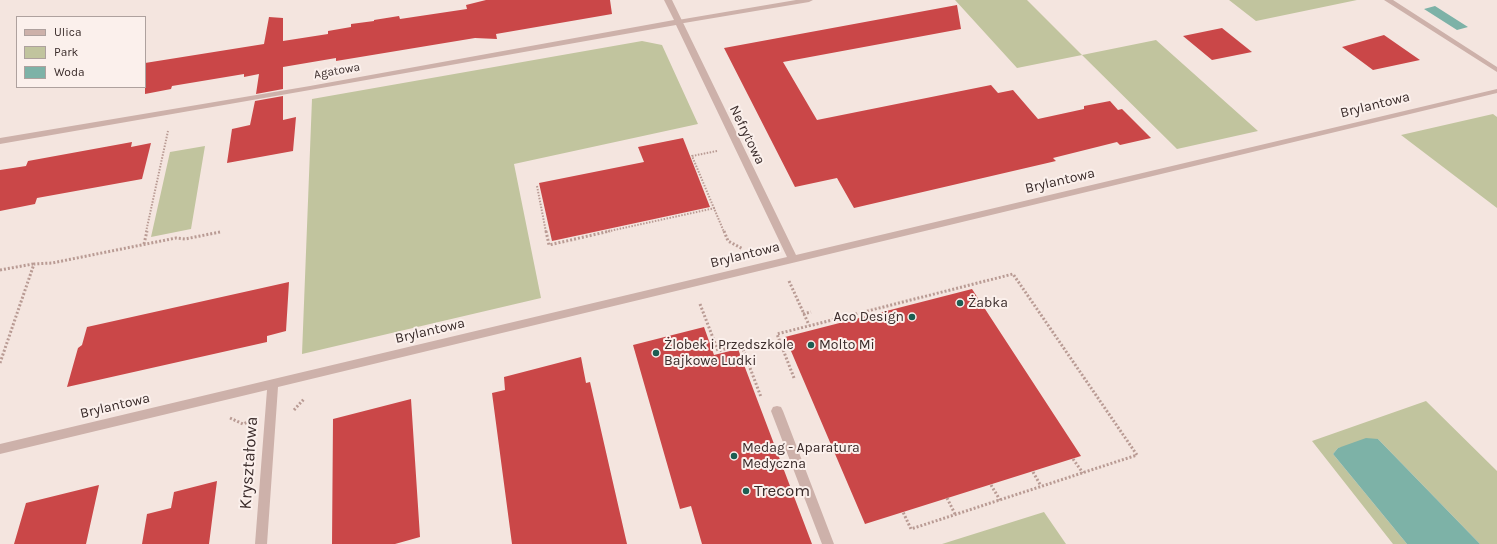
<!DOCTYPE html>
<meta charset="utf-8">
<style>
body{margin:0}
#map{position:relative;width:1497px;height:544px;overflow:hidden;background:#f4e5df;font-family:Karla,sans-serif}
canvas{display:block}
.legend{position:absolute;left:16px;top:16px;width:130px;height:72px;box-sizing:border-box;background:#fbf0ec;border:1px solid #aea19e;margin:0;padding:5px 7px;list-style:none;font-size:12px;color:#3a2b2a}
.legend li{display:flex;align-items:center;gap:8px;height:20px}
.legend b{width:20px;border:1px solid #aea19e}
</style>
<div id="map">
<canvas width="1497" height="544"></canvas>
<ul class="legend">
<li><b style="height:5px;background:#cdb1aa"></b>Ulica</li>
<li><b style="height:11px;background:#c1c49e"></b>Park</li>
<li><b style="height:11px;background:#7db2a7"></b>Woda</li>
</ul>
</div>
<script>
const ctx = document.querySelector('canvas').getContext('2d');
ctx.lineJoin = 'round';
function fillPath(path, color) {
  ctx.fillStyle = color;
  ctx.fill(path, 'evenodd');
}
function poly(rows) {
  const path = new Path2D();
  for (const r of rows) {
    path.moveTo(r[0], r[1]);
    for (let i = 2; i < r.length; i += 2) path.lineTo(r[i], r[i + 1]);
  }
  return path;
}
function trace(path, color, width, dash) {
  ctx.strokeStyle = color;
  ctx.lineWidth = width;
  ctx.lineCap = dash ? 'butt' : 'round';
  ctx.setLineDash(dash || []);
  ctx.stroke(path);
}
function label(font, color, halo, rows, align = 'center') {
  ctx.font = font + ' Karla,sans-serif';
  ctx.lineWidth = 4;
  ctx.setLineDash([]);
  ctx.textBaseline = 'middle';
  ctx.strokeStyle = halo;
  ctx.fillStyle = color;
  for (const [text, x, y, turn = 0] of rows) {
    ctx.save();
    ctx.translate(x, y);
    ctx.rotate((+turn || 0) * Math.PI / 180);
    ctx.textAlign = isNaN(turn) ? turn : align;
    if (halo) ctx.strokeText(text, 0, 0);
    ctx.fillText(text, 0, 0);
    ctx.restore();
  }
}
fillPath(poly([
 [955,0,1027,0,1082,55,1156,40,1258,131,1177,149,1082,55,1017,68],
 [1229,0,1357,0,1256,21],
 [642,41,662,45,698,124,514,164,541,298,302,354,312,99],
 [1493,114,1497,117,1497,208,1401,135],
 [205,146,191,229,151,237,170,152],
 [1426,401,1497,471,1497,544,1480,544,1378,439,1338,448,1333,454,1407,544,1393,544,1312,441],
 [1044,512,1066,544,942,544]
]), '#c1c49e');
fillPath(poly([
 [1435,6,1468,27,1457,30,1424,9],
 [1366,438,1378,439,1480,544,1407,544,1333,454,1338,448]
]), '#7db2a7');
fillPath(poly([
 [486,0,610,0,612,14,496,34,497,39,475,38,336,61,336,58,283,67,283,89,256,94,259,74,244,77,244,74,172,86,171,89,145,94,145,63,264,44,269,17,283,18,283,41,328,34,328,31,351,27,351,24,374,21,374,20,399,16,400,19,467,9,466,5],
 [957,5,961,29,783,62,817,120,991,85,998,93,1013,90,1038,119,1084,109,1084,106,1110,101,1118,110,1122,109,1151,138,1120,145,1117,142,1053,158,1056,161,854,208,837,178,795,187,724,48],
 [1222,28,1252,52,1212,60,1183,36],
 [1384,35,1420,60,1373,70,1342,47],
 [283,96,283,120,296,117,293,151,227,163,232,129,250,125,255,101],
 [683,138,710,207,552,241,539,183,644,162,638,147],
 [132,142,131,147,151,143,142,179,37,198,35,204,0,211,0,170,26,166,28,161],
 [289,282,286,331,267,336,267,342,67,387,78,348,82,345,87,327],
 [972,289,1081,456,865,524,785,337],
 [704,327,714,355,738,349,812,544,702,544,691,506,680,509,633,345],
 [581,357,586,383,590,382,627,544,512,544,492,393,505,390,504,377],
 [411,399,420,537,395,544,332,544,333,419],
 [217,481,209,544,142,544,147,514,171,508,174,492],
 [99,485,86,544,14,544,26,503]
]), '#ca4748');
trace(poly([
 [717,151,692,156,724,232],
 [537,186,546,232],
 [146,232,168,131],
 [218,232,220,232],
 [605,232,715,208]
]), '#b99b94', 2, [1.5, 1.5]);
trace(poly([
 [546,231,549,245,610,231],
 [724,231,728,241,743,249],
 [144,244,147,231],
 [0,270,33,264],
 [789,281,809,325],
 [700,304,718,351,741,344,761,397],
 [803,314,811,312],
 [0,363,34,264,52,263,176,238,185,239,220,232],
 [794,378,777,334,1013,274,1137,455,911,529,903,512],
 [294,410,304,399],
 [230,418,243,424,248,422],
 [1073,459,1083,473],
 [1033,472,1041,486],
 [991,485,1000,500],
 [947,498,955,514]
]), '#b99b94', 3, [2, 2]);
fillPath(poly([
 [796,0,813,0,809,2,678,24,674,22,678,20,796,0],
 [1384,0,1393,0,1497,67,1497,72,1384,0],
 [777,406,781,407,783,411,834,544,822,544,771,411,773,407,777,406]
]), '#cdb1aa');
fillPath(poly([
 [664,0,672,0,796,255,1497,89,1497,93,278,387,267,544,255,544,267,390,0,454,0,444,787,257,676,25,310,90,0,144,0,138,310,86,674,20,664,0]
]), '#cdb1aa');
for (const [x, y, r, color] of [
 [960,303,4,"#1d5e52"],
 [912,317,4,"#1d5e52"],
 [811,345,4,"#1d5e52"],
 [656,353,4,"#1d5e52"],
 [734,456,4,"#1d5e52"],
 [746,491,4,"#1d5e52"]
]) {
  const dot = new Path2D();
  dot.arc(x, y, r, 0, 2 * Math.PI);
  ctx.fillStyle = color;
  ctx.fill(dot);
  trace(dot, '#fbf0ec', 1.5);
}
label('12px', '#3a2b2a', '#fbf0ec', [
 ["Agatowa",337,71,-10]
]);
label('14px', '#3a2b2a', '#fbf0ec', [
 ["Brylantowa",1375,105,-14],
 ["Nefrytowa",747,135,64],
 ["Brylantowa",1060,181,-13],
 ["Brylantowa",745,255,-14],
 ["Brylantowa",430,331,-13],
 ["Brylantowa",115,406,-13]
]);
label('14px', '#3a2b2a', '#fbf0ec', [
 ["Żabka",968,303],
 ["Aco Design",904,317,"right"],
 ["Żlobek i Przedszkole",664,345],
 ["Bajkowe Ludki",664,361],
 ["Molto Mi",819,345],
 ["Medag - Aparatura",742,448],
 ["Medyczna",742,464]
], 'left');
label('17px', '#3a2b2a', '#fbf0ec', [
 ["Kryształowa",249,463,-86]
]);
label('17px', '#3a2b2a', '#fbf0ec', [
 ["Trecom",754,491]
], 'left');
</script>
